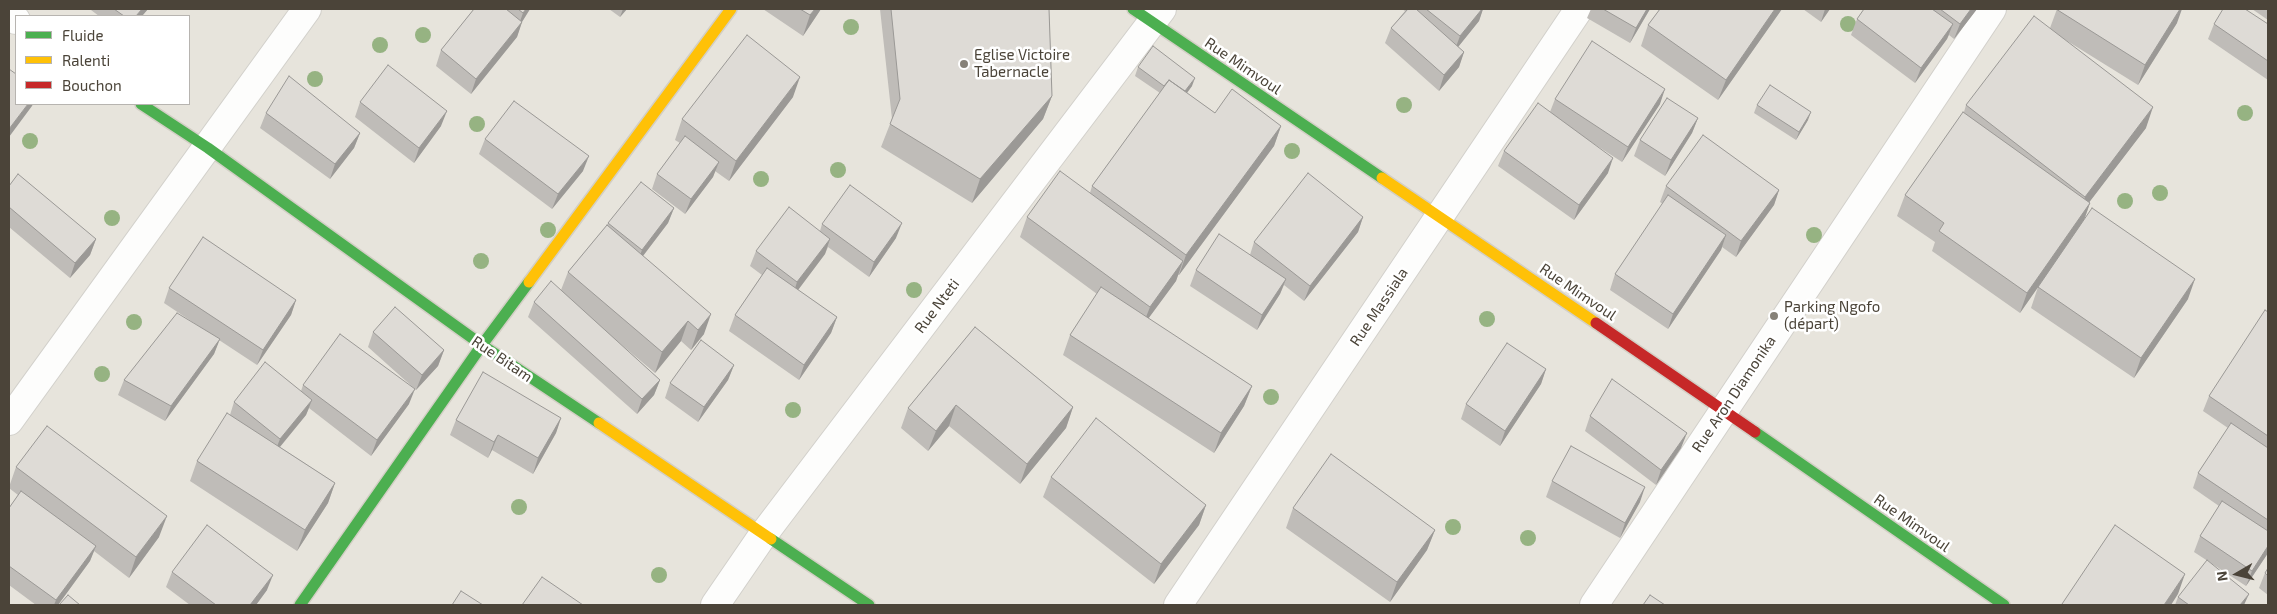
<!DOCTYPE html>
<meta charset="utf-8">
<style>
body{margin:0}
#map{position:relative;width:2277px;height:614px;overflow:hidden;background:#f4f2ee;font-family:"Exo 2",sans-serif}
canvas{display:block}
.frame{position:absolute;inset:0;border:10px solid #4b4439;pointer-events:none}
.legend{position:absolute;left:15px;top:15px;width:175px;height:90px;box-sizing:border-box;background:#fff;border:1px solid #b7b4b0;margin:0;padding:6px 9px;list-style:none;font-size:15px;color:#4b4439}
.legend li{display:flex;align-items:center;gap:10px;height:25px}
.legend b{width:25px;border:1px solid #b7b4b0}
.north{position:absolute;left:2212px;top:549px;width:50px;height:50px;-webkit-text-stroke:4px #fff;paint-order:stroke;rotate:262deg;font-size:14px;font-weight:700;line-height:20px;text-align:center;color:#4b4439}
.north::after{content:'';display:block;margin:auto;width:18px;height:22px;background:#4b4439;clip-path:polygon(50% 0,100% 100%,50% 72%,0 100%)}
</style>
<div id="map">
<canvas width="2277" height="614"></canvas>
<div class="frame"></div>
<ul class="legend">
<li><b style="height:6px;background:#4caf50"></b>Fluide</li>
<li><b style="height:6px;background:#ffc107"></b>Ralenti</li>
<li><b style="height:6px;background:#c62828"></b>Bouchon</li>
</ul>
<div class="north">N</div>
</div>
<script>
const ctx = document.querySelector('canvas').getContext('2d');
ctx.lineJoin = 'round';
function fillPath(path, color) {
  ctx.fillStyle = color;
  ctx.fill(path, 'evenodd');
}
function poly(rows) {
  const path = new Path2D();
  for (const r of rows) {
    path.moveTo(r[0], r[1]);
    for (let i = 2; i < r.length; i += 2) path.lineTo(r[i], r[i + 1]);
  }
  return path;
}
function trace(path, color, width, dash) {
  ctx.strokeStyle = color;
  ctx.lineWidth = width;
  ctx.lineCap = dash ? 'butt' : 'round';
  ctx.setLineDash(dash || []);
  ctx.stroke(path);
}
function label(font, color, halo, rows, align = 'center') {
  ctx.font = font + ' "Exo 2",sans-serif';
  ctx.lineWidth = 5;
  ctx.setLineDash([]);
  ctx.textBaseline = 'middle';
  ctx.strokeStyle = halo;
  ctx.fillStyle = color;
  for (const [text, x, y, turn = 0] of rows) {
    ctx.save();
    ctx.translate(x, y);
    ctx.rotate((+turn || 0) * Math.PI / 180);
    ctx.textAlign = isNaN(turn) ? turn : align;
    if (halo) ctx.strokeText(text, 0, 0);
    ctx.fillText(text, 0, 0);
    ctx.restore();
  }
}
fillPath(poly([
 [9,9,2268,9,2268,605,9,605],
 [16,16,189,16,189,104,16,104]
]), '#e7e4dc');
const street = poly([
 [9,15,16,20],
 [9,421,307,9],
 [715,605,763,535,1162,9],
 [1178,605,1579,9],
 [1594,605,1992,9]
]);
const fast = poly([
 [1133,9,1382,178],
 [141,104,208,148,482,345,599,423],
 [1755,432,2004,605],
 [771,539,869,605],
 [300,605,482,345,529,282]
]);
const slow = poly([
 [1382,178,1596,323],
 [529,282,731,9],
 [599,423,771,539]
]);
const jam = poly([
 [1596,323,1755,432]
]);
trace(street, '#d2d0cb', 30);
trace(fast, '#d3cfc5', 14);
trace(slow, '#d3cfc5', 14);
trace(jam, '#d3cfc5', 14);
trace(street, '#fdfdfc', 28);
trace(fast, '#4caf50', 11);
trace(slow, '#ffc107', 11);
trace(jam, '#c62828', 11);
ctx.fillStyle = '#96b382';
for (const [x, y] of [
 [1848,24],
 [851,27],
 [423,35],
 [380,45],
 [315,79],
 [1404,105],
 [2245,113],
 [477,124],
 [30,141],
 [1292,151],
 [838,170],
 [761,179],
 [2160,193],
 [2125,201],
 [112,218],
 [548,230],
 [1814,235],
 [481,261],
 [914,290],
 [1487,319],
 [134,322],
 [102,374],
 [1271,397],
 [793,410],
 [519,507],
 [1453,527],
 [1528,538],
 [659,575]
]) {
  ctx.beginPath();
  ctx.arc(x, y, 8, 0, 2 * Math.PI);
  ctx.fill();
}
fillPath(poly([
 [92,9,148,9,142,16,99,16,91,10],
 [474,9,530,9,522,22,517,37,471,94,436,66,441,50],
 [609,9,627,9,620,17],
 [763,9,821,9,803,36],
 [880,9,1049,9,1052,96,1043,119,972,203,881,147,892,119],
 [1402,9,1483,9,1479,21,1458,47,1464,52,1459,67,1439,91,1385,43,1391,28,1405,11],
 [1591,9,1650,9,1630,43,1587,18],
 [1660,9,1782,9,1718,100,1641,46,1648,25],
 [1803,9,1830,9,1821,22],
 [1864,9,1977,9,1954,39,1949,35,1947,39,1915,83,1851,35,1857,19],
 [2057,9,2177,23,2138,85,2064,39,2146,128,2089,202,2090,203,2084,220,2188,299,2134,378,2031,308,2038,287,2048,272,2020,313,1932,251,1935,242,1897,216,1905,195,1964,112,1966,105,2050,28],
 [2252,9,2268,9,2268,20],
 [2214,24,2268,24,2268,80,2208,39],
 [1138,67,1192,86,1187,93,1215,113,1281,126,1274,146,1179,275,1178,275,1176,281,1148,319,1252,386,1244,406,1214,453,1063,355,1070,335,1097,294,1020,237,1027,217,1090,193,1092,186,1160,93,1135,76],
 [793,97,729,181,715,171,713,177,685,214,652,189,657,174,680,143,675,140,682,119],
 [1555,99,1660,104,1622,162,1588,140,1608,173,1574,220,1498,166,1504,151,1550,112],
 [360,102,441,126,414,163,355,117],
 [1757,105,1808,120,1796,140,1754,113],
 [266,113,360,133,354,148,330,179,260,128],
 [1698,118,1692,133,1665,176,1634,156,1640,140],
 [485,139,583,171,552,209,479,154],
 [9,186,96,239,90,255,70,278,9,227],
 [1666,186,1779,190,1774,205,1736,257,1722,247,1721,250,1668,329,1610,290,1615,274,1663,204,1660,202],
 [674,208,668,223,643,256,704,334,691,350,681,341,655,373,616,340,660,380,654,395,637,414,528,317,534,302,561,290,568,272,607,225,608,223],
 [1363,217,1358,232,1304,301,1284,285,1280,294,1257,330,1190,286,1196,270,1250,255,1254,242],
 [822,224,896,238,869,277,828,247,825,254,798,290,837,317,831,333,799,380,729,331,735,315,762,275,750,266,756,251,820,231],
 [169,288,296,300,291,315,257,365,219,340,214,354,165,421,118,395,124,380,200,327,164,303],
 [2268,312,2268,553,2246,586,2194,552,2200,536,2219,506,2193,488,2198,473,2228,428,2203,411,2209,396],
 [975,327,1073,407,1066,428,1020,484,949,426,928,451,901,428,908,408],
 [373,332,444,350,438,366,416,390,368,347],
 [734,365,728,380,698,422,665,398,670,383],
 [1546,369,1541,384,1500,446,1461,419,1466,404],
 [303,385,409,404,371,456,309,408,306,415,280,447,335,483,328,503,297,551,190,481,197,461,230,415,234,402,301,391],
 [1590,416,1681,448,1656,485,1585,431],
 [561,418,556,433,533,474,492,450,488,458,450,435,456,420],
 [16,467,159,537,129,578,94,551,90,561,58,605,36,605,9,585,9,508,18,495,9,488,9,487],
 [1051,477,1206,505,1199,525,1154,584,1043,497],
 [1552,481,1640,502,1620,538,1546,497],
 [1293,508,1435,530,1427,550,1390,602,1286,528],
 [2268,568,2268,595,2259,588,2265,573],
 [172,572,267,590,256,605,190,605,166,587],
 [2178,597,2244,605,2175,605]
]), '#bfbcb8');
fillPath(poly([
 [142,9,148,9,142,16,136,16],
 [526,9,530,9,520,25,522,22,517,37,471,94,476,79,518,27,523,13],
 [623,9,627,9,620,17],
 [815,9,821,9,803,36,810,15],
 [1482,9,1483,9,1479,21,1454,52,1460,36],
 [1647,9,1650,9,1630,43,1636,28],
 [1775,9,1782,9,1718,100,1726,80],
 [1825,9,1830,9,1821,22],
 [1971,9,1977,9,1954,39,1960,24],
 [2180,9,2182,9,2177,23,2138,85,2145,65],
 [1953,24,1947,39,1915,83,1921,68],
 [1464,52,1459,67,1439,91,1444,75],
 [800,77,793,97,729,181,736,161],
 [1195,78,1192,86,1177,106,1180,98],
 [1665,89,1660,104,1622,162,1628,147],
 [1052,96,1043,119,972,203,980,179],
 [28,104,33,104,32,106,9,137,9,129],
 [2153,107,2146,128,2078,217,2085,197],
 [447,111,441,126,414,163,419,148],
 [1811,112,1808,120,1796,140,1799,132],
 [1698,118,1692,133,1665,176,1671,160],
 [1281,126,1274,146,1179,275,1186,255],
 [360,133,354,148,330,179,335,164],
 [589,156,583,171,552,209,558,194],
 [1613,158,1608,173,1574,220,1579,205],
 [719,162,713,177,685,214,691,199],
 [1779,190,1774,205,1736,257,1741,241],
 [2090,203,2083,223,2020,313,2027,293],
 [674,208,668,223,636,265,642,250],
 [1363,217,1358,232,1304,301,1310,286],
 [902,223,896,238,869,277,874,262],
 [1726,235,1721,250,1668,329,1673,314],
 [96,239,90,255,70,278,75,263],
 [830,239,825,254,792,298,797,282],
 [1183,261,1176,281,1142,327,1150,307],
 [1286,279,1280,294,1257,330,1262,315],
 [2195,279,2188,299,2134,378,2141,358],
 [296,300,291,315,257,365,263,350],
 [711,314,704,334,691,350,698,330],
 [837,317,831,333,799,380,804,365],
 [688,321,681,341,655,373,662,352],
 [220,339,214,354,165,421,171,406],
 [444,350,438,366,416,390,422,375],
 [734,365,728,380,698,422,704,407],
 [1546,369,1541,384,1500,446,1505,431],
 [660,380,654,395,637,414,642,399],
 [1252,386,1244,406,1214,453,1221,433],
 [415,389,409,404,371,456,377,440],
 [312,400,306,415,274,454,280,439],
 [956,405,949,426,928,451,936,431],
 [1073,407,1066,428,1020,484,1027,464],
 [561,418,556,433,533,474,538,458],
 [1687,433,1681,448,1656,485,1661,470],
 [498,435,492,450,488,458,494,442],
 [335,483,328,503,297,551,305,530],
 [1645,487,1640,502,1620,538,1625,523],
 [1206,505,1199,525,1154,584,1161,564],
 [167,516,159,537,129,578,136,557],
 [1435,530,1427,550,1390,602,1397,582],
 [96,546,90,561,58,605,54,605,56,600],
 [2268,546,2268,553,2246,586,2252,571],
 [2185,574,2178,594,2171,605,2164,605],
 [273,575,267,590,256,605,250,605],
 [2249,594,2244,605,2240,605]
]), '#9b9996');
const building = poly([
 [114,9,142,9,136,16,124,16,114,9],
 [474,9,506,9,522,22,476,79,441,50,474,9],
 [518,9,526,9,523,13,518,9],
 [800,9,815,9,810,15,800,9],
 [891,9,1049,9,1052,96,980,179,890,124,900,99,891,9],
 [1408,9,1416,9,1464,52,1444,75,1391,28,1408,9],
 [1426,9,1482,9,1460,36,1426,9],
 [1603,9,1647,9,1636,28,1603,9],
 [1660,9,1775,9,1726,80,1648,25,1660,9],
 [1864,9,1932,9,1953,24,1921,68,1857,19,1864,9],
 [1940,9,1971,9,1960,24,1940,9],
 [2056,9,2180,9,2145,65,2056,9],
 [2223,9,2245,9,2268,24,2268,61,2214,24,2223,9],
 [2034,16,2153,107,2085,197,1966,105,2034,16],
 [747,35,800,77,736,161,682,119,747,35],
 [1592,41,1665,89,1628,147,1555,99,1592,41],
 [1153,46,1195,78,1185,91,1169,80,1164,86,1138,67,1153,46],
 [388,65,447,111,419,148,360,102,388,65],
 [9,69,16,74,16,104,28,104,9,129,9,69],
 [289,76,360,133,335,164,266,113,289,76],
 [1169,80,1215,113,1232,89,1281,126,1186,255,1092,186,1169,80],
 [1770,85,1811,112,1799,132,1757,105,1770,85],
 [1667,98,1698,118,1671,160,1640,140,1667,98],
 [514,101,589,156,558,194,485,139,514,101],
 [1538,103,1613,158,1579,205,1504,151,1538,103],
 [1963,112,2090,203,2027,293,1939,231,1944,223,1905,195,1963,112],
 [1703,135,1779,190,1741,241,1666,186,1703,135],
 [685,136,719,162,691,199,657,174,685,136],
 [1060,171,1183,261,1150,307,1027,217,1060,171],
 [1308,173,1363,217,1310,286,1254,242,1308,173],
 [18,174,96,239,75,263,9,207,9,186,18,174],
 [641,182,674,208,642,250,608,223,641,182],
 [850,185,902,223,874,262,822,224,850,185],
 [1668,195,1726,235,1673,314,1615,274,1668,195],
 [789,207,830,239,797,282,756,251,789,207],
 [2092,208,2195,279,2141,358,2038,287,2092,208],
 [607,225,711,314,698,330,688,321,662,352,568,272,607,225],
 [1219,234,1286,279,1262,315,1196,270,1219,234],
 [203,237,296,300,263,350,169,288,203,237],
 [767,268,837,317,804,365,735,315,767,268],
 [551,281,660,380,642,399,534,302,551,281],
 [1101,287,1252,386,1221,433,1070,335,1101,287],
 [395,307,444,350,422,375,373,332,395,307],
 [2265,310,2268,312,2268,436,2209,396,2265,310],
 [177,313,220,339,171,406,124,380,177,313],
 [975,327,1073,407,1027,464,956,405,936,431,908,408,975,327],
 [340,334,415,389,377,440,303,385,340,334],
 [701,340,734,365,704,407,670,383,701,340],
 [1507,343,1546,369,1505,431,1466,404,1507,343],
 [265,362,312,400,280,439,234,402,265,362],
 [483,372,561,418,538,458,498,435,494,442,456,420,483,372],
 [1612,379,1687,433,1661,470,1590,416,1612,379],
 [227,413,335,483,305,530,197,461,227,413],
 [1096,418,1206,505,1161,564,1051,477,1096,418],
 [2231,423,2268,448,2268,520,2198,473,2231,423],
 [47,426,167,516,136,557,16,467,47,426],
 [1571,446,1645,487,1625,523,1552,481,1571,446],
 [1331,454,1435,530,1397,582,1293,508,1331,454],
 [21,491,96,546,56,600,9,566,9,508,21,491],
 [2222,501,2268,531,2268,546,2252,571,2200,536,2222,501],
 [207,525,273,575,250,605,216,605,172,572,207,525],
 [2115,525,2185,574,2164,605,2064,605,2062,604,2115,525],
 [2207,560,2249,594,2240,605,2189,605,2178,597,2207,560],
 [2268,568,2268,576,2265,573,2268,568],
 [542,577,583,605,522,605,542,577],
 [461,591,483,605,452,605,461,591],
 [68,595,80,605,59,605,68,595],
 [1650,595,1665,605,1643,605,1650,595]
]);
fillPath(building, '#dedbd6');
trace(building, '#9b9996', 1);
for (const [x, y, r, color] of [
 [964,64,5,"#868178"],
 [1774,316,5,"#868178"]
]) {
  const dot = new Path2D();
  dot.arc(x, y, r, 0, 2 * Math.PI);
  ctx.fillStyle = color;
  ctx.fill(dot);
  trace(dot, '#fff', 2);
}
label('15px', '#4b4439', '#fff', [
 ["Eglise Victoire",974,55],
 ["Tabernacle",974,72],
 ["Parking Ngofo",1784,307],
 ["(départ)",1784,324]
], 'left');
label('15px', '#4b4439', '#fff', [
 ["Rue Mimvoul",1243,66,34],
 ["Rue Mimvoul",1578,292,34],
 ["Rue Nteti",937,306,-53],
 ["Rue Massiala",1379,307,-56],
 ["Rue Bitam",502,359,34],
 ["Rue Aron Diamonika",1734,394,-56],
 ["Rue Mimvoul",1912,523,35]
]);
</script>
